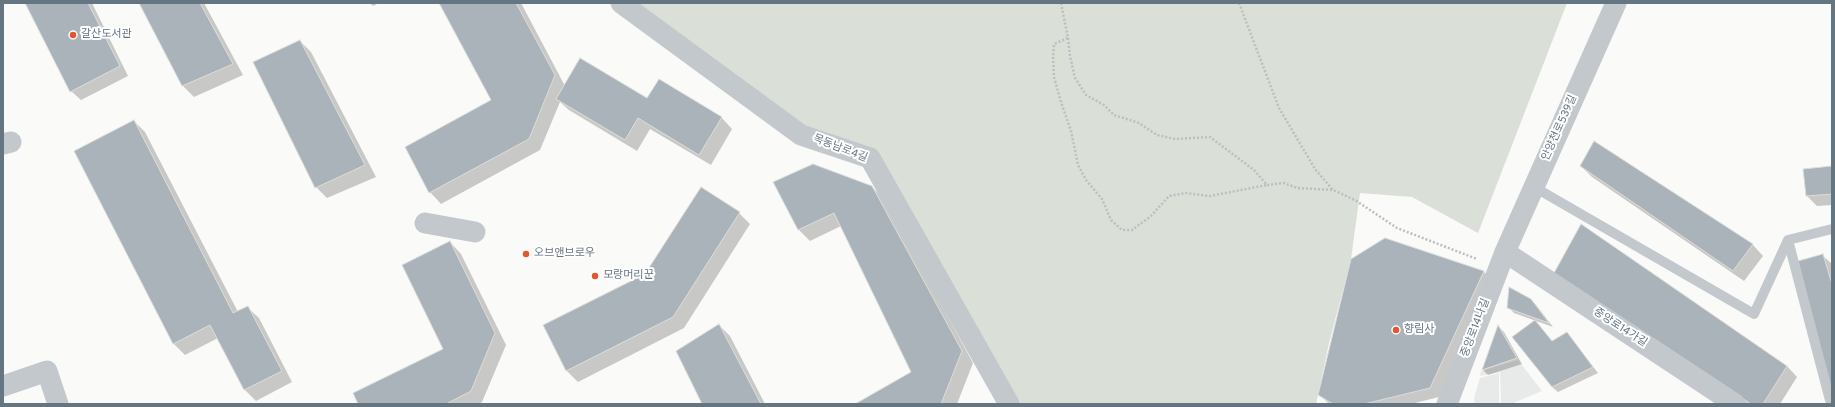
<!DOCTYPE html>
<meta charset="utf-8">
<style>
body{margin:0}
#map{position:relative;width:1835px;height:407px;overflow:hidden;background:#fafaf8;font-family:Overpass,sans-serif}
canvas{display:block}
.frame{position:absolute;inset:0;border:4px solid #657683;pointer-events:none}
</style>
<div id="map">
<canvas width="1835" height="407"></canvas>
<div class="frame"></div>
</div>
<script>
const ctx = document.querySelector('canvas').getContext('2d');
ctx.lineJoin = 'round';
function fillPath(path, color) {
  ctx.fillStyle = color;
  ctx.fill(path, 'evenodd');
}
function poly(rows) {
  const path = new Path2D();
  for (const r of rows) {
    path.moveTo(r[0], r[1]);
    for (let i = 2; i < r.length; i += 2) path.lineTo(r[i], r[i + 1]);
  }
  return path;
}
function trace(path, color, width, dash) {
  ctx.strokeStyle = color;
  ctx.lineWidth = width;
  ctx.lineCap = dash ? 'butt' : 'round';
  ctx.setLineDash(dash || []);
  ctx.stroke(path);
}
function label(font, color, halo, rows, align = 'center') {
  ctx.font = font + ' Overpass,"Noto Sans KR",sans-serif';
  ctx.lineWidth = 4;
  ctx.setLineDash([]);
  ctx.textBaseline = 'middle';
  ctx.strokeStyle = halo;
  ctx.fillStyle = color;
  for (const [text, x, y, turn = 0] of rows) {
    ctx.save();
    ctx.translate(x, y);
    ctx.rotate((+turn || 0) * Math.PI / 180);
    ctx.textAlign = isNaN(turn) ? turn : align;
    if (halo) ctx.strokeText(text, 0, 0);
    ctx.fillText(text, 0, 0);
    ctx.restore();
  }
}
fillPath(poly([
 [1518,360,1542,391,1511,404,1501,404,1500,372,1480,376,1481,371],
 [1499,373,1499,404,1475,404,1474,398,1480,378]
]), '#e8e9e9');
fillPath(poly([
 [621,3,1567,3,1478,233,1412,197,1360,193,1351,259,1329,343,1316,404,1009,404,870,158,801,135]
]), '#dadfd7');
fillPath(poly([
 [27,3,92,3,128,76,81,100,71,91],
 [140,3,204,3,243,75,194,97,183,86],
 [370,3,379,3,373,6],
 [441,3,521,3,565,86,648,100,721,117,732,129,711,165,650,129,637,151,569,110,560,102,540,150,441,204,430,192,493,101],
 [300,41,311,52,376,177,327,198,316,187],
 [134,121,145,132,238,312,247,307,259,318,292,382,256,401,245,390,218,338,185,355,174,344,75,152],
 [1594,142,1753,245,1763,256,1744,281,1592,177,1581,166],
 [1832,167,1832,205,1817,206,1807,196],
 [872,187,883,198,973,363,957,404,857,404,913,372,841,226,810,241,798,229],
 [739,213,750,224,684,328,578,382,566,370,646,275],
 [1385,239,1484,272,1493,281,1439,397,1411,404,1329,404,1319,394],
 [450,242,461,254,506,345,482,402,479,404,360,404,444,349],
 [1822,255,1832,264,1832,398],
 [1566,283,1787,366,1797,377,1780,404,1747,404],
 [1531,300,1537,306,1553,327,1514,313,1508,307],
 [719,325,730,336,765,404,703,404],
 [1499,327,1504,332,1522,364,1488,375,1483,370],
 [1567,333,1598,373,1558,392,1552,387,1553,342]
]), '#0003');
const building = poly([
 [25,3,88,3,120,66,70,92,25,3],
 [139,3,200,3,233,64,182,86,139,3],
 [439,3,516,3,555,75,529,139,429,193,405,147,491,100,439,3],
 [300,40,365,165,315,188,253,62,300,40],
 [580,58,647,98,659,79,722,117,699,155,638,118,625,140,556,99,580,58],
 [134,120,233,313,248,306,282,371,244,390,210,325,173,344,74,151,134,120],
 [1594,141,1753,244,1733,271,1580,166,1594,141],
 [813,164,872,186,962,351,941,404,855,404,911,372,834,213,798,230,773,182,813,164],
 [1832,166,1832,194,1806,196,1803,169,1832,166],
 [701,187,740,212,673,317,566,371,543,325,645,274,701,187],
 [1581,224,1787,366,1763,404,1751,404,1554,273,1581,224],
 [1385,238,1484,271,1430,388,1364,404,1333,404,1318,395,1351,259,1385,238],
 [450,241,495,333,471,391,446,404,358,404,353,393,443,349,402,265,450,241],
 [1823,254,1832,284,1832,402,1798,261,1823,254],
 [1509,287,1531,299,1549,323,1507,308,1509,287],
 [1535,320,1552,341,1567,332,1593,367,1552,387,1512,337,1535,320],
 [719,324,761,404,702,404,676,351,719,324],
 [1498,325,1517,358,1482,370,1498,325]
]);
fillPath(building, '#aab3b9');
trace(building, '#dcdcda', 1);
trace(poly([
 [1061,3,1068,38,1054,44,1053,57,1054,77,1061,102,1071,131,1078,165,1086,180,1102,199,1111,220,1122,230,1132,230,1151,216,1169,196,1186,193,1210,196,1267,185],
 [1239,3,1279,108,1315,169,1333,190,1355,200,1397,228,1477,259],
 [1068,38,1070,56,1075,78,1086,95,1104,105,1114,115,1139,123,1157,135,1175,139,1210,137,1254,170,1267,185,1284,183,1297,188,1333,190]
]), '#bbbfc2', 2.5, [2, 2]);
trace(poly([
 [1534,187,1754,314,1788,240,1832,229],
 [1788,240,1831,404]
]), '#c3c8cc', 10);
trace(poly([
 [621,3,801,135,870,158,1009,404],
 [3,144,11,142],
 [425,223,475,232],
 [1505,252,1735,404],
 [3,386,47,371,58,404],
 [1447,404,1505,252,1616,3]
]), '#c3c8cc', 21);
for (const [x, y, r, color] of [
 [73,35,4,"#e4572e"],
 [526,254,4,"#e4572e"],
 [595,276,4,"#e4572e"],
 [1396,330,4,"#e4572e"]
]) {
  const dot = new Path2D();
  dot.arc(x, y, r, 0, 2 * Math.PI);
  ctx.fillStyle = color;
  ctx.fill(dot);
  trace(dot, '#fff', 1.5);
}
label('11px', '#657683', '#fff', [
 ["갈산도서관",81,35],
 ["오브앤브로우",534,254],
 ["모랑머리꾼",603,276],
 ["향림사",1404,330]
], 'left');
label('11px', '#657683', '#fff', [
 ["안양천로539길",1560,128,-66],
 ["목동남로4길",840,149,21],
 ["중앙로14나길",1476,328,-69],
 ["중앙로14가길",1620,328,33]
]);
</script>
